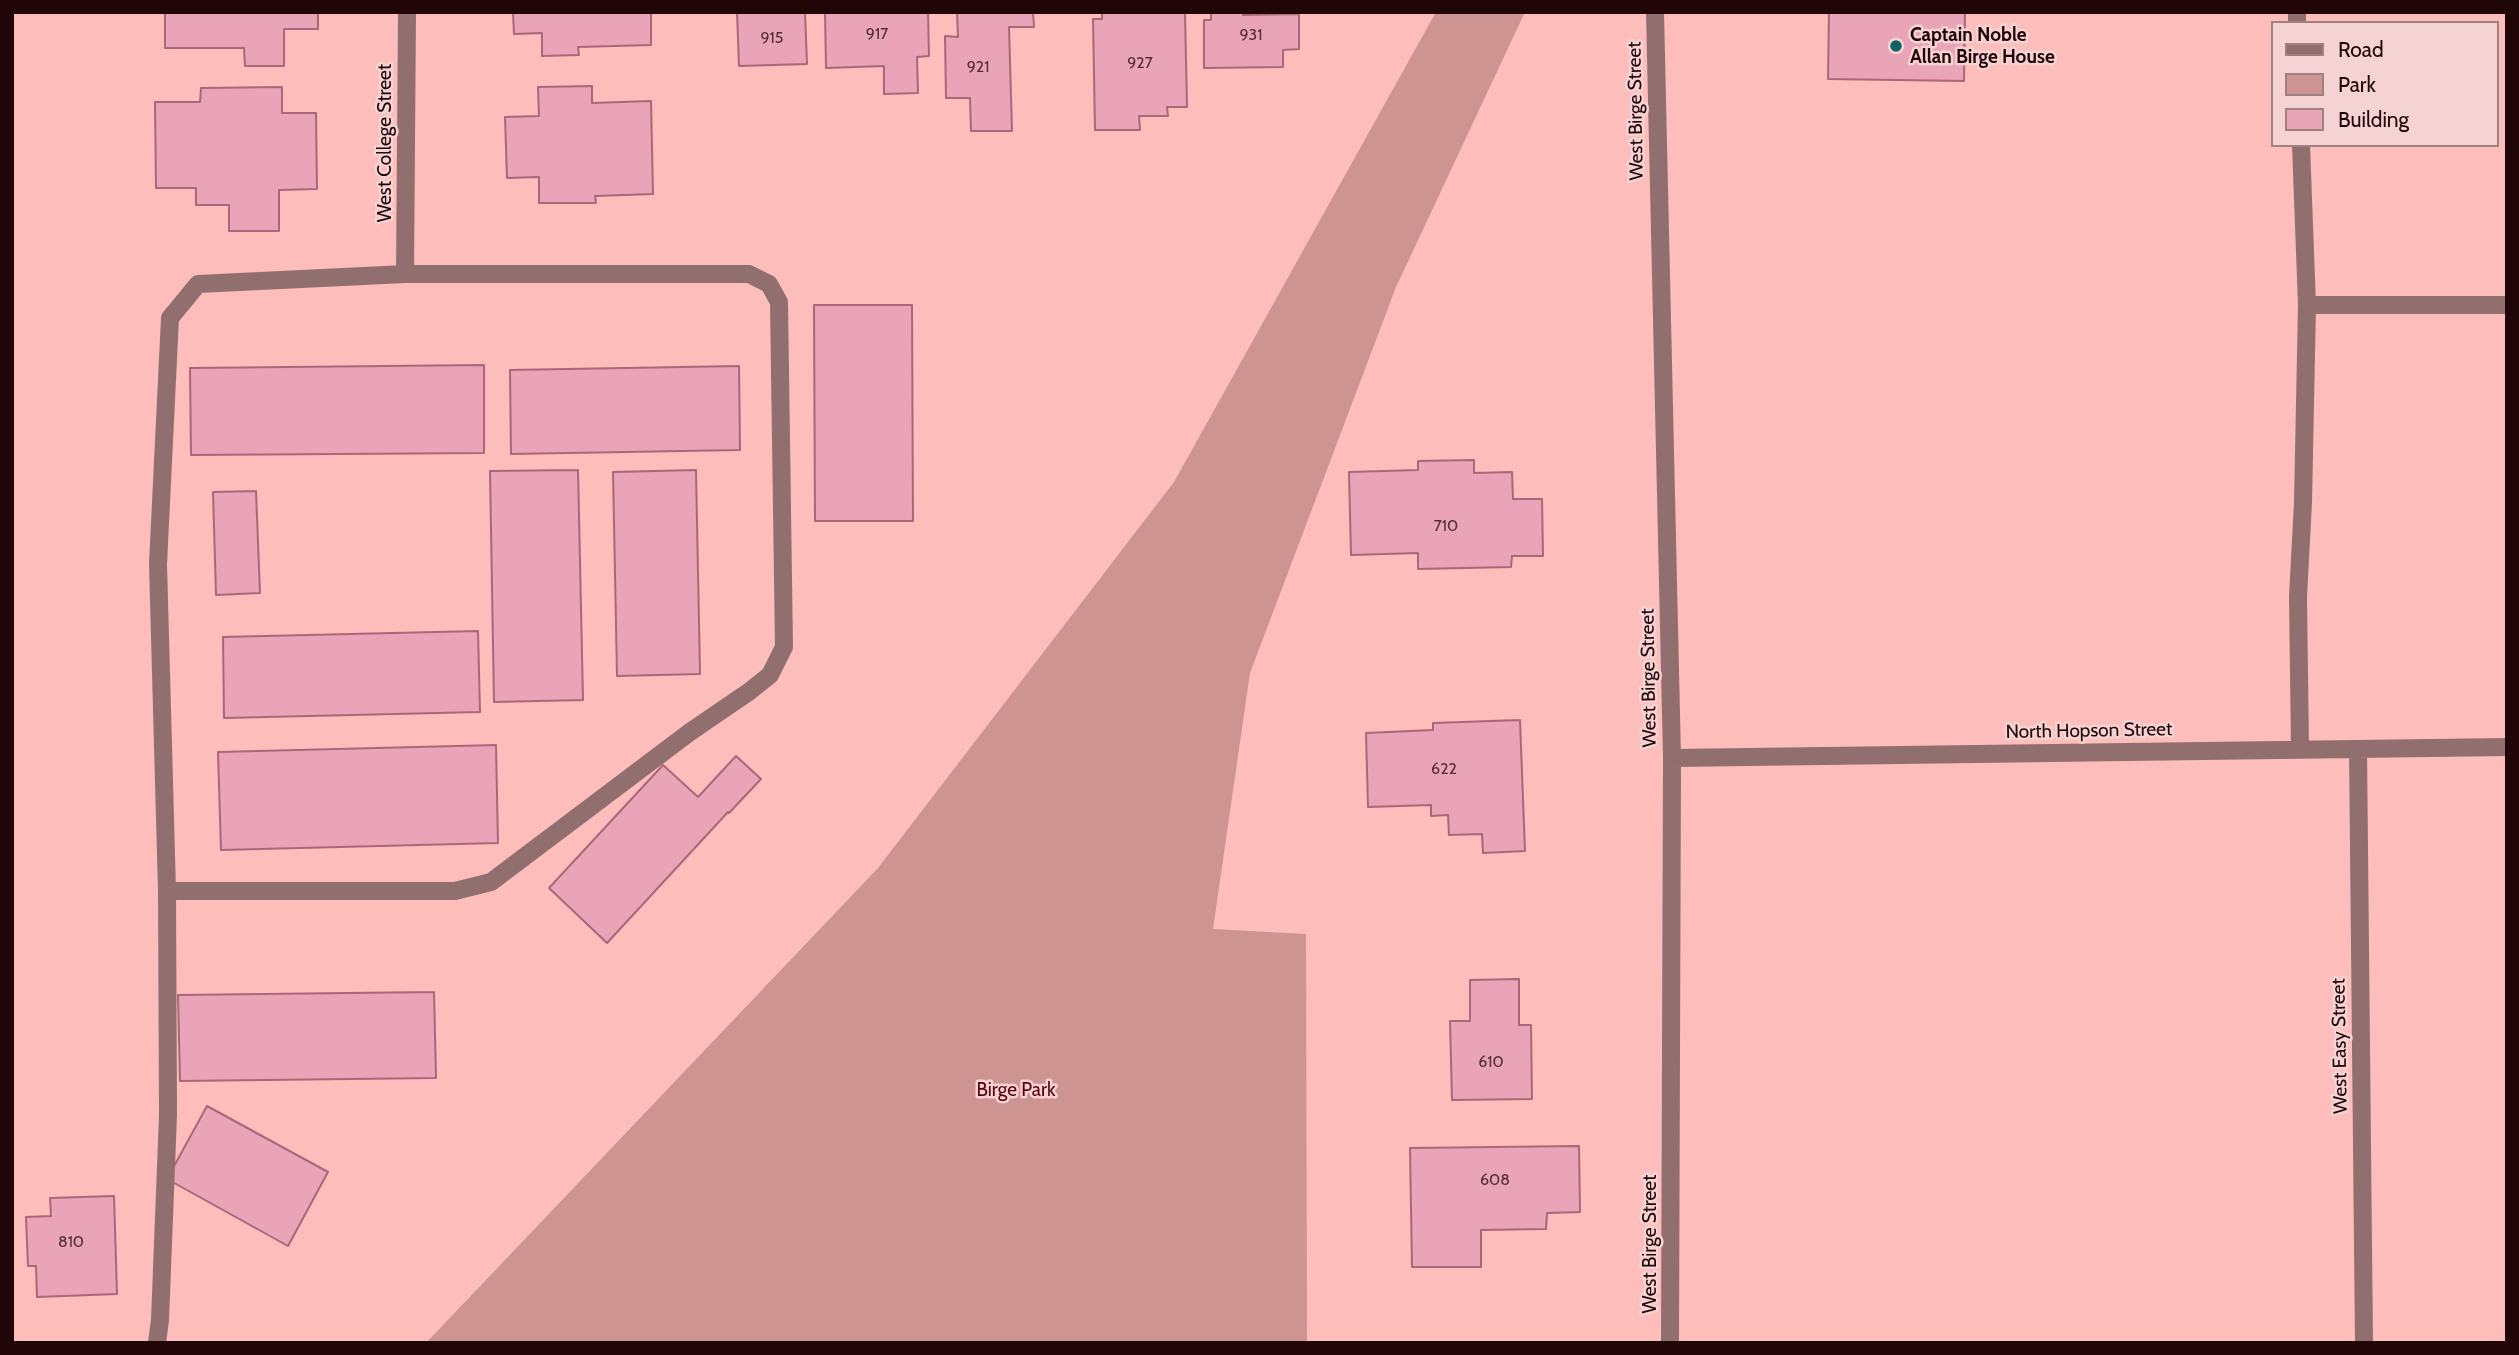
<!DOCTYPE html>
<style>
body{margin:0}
#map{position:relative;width:2519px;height:1355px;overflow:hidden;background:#fdbdba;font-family:Cabin,sans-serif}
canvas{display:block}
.frame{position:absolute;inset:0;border:14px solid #210607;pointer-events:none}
.legend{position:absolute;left:2271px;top:21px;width:228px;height:126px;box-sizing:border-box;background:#f5d3d2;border:2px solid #a08181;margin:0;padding:9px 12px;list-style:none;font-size:21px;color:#210607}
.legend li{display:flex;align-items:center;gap:14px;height:35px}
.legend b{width:35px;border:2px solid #a08181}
</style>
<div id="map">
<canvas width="2519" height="1355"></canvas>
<div class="frame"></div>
<ul class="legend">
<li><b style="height:9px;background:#906f6e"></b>Road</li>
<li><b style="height:19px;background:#cd9492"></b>Park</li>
<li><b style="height:19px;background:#e9a4b7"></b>Building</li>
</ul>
</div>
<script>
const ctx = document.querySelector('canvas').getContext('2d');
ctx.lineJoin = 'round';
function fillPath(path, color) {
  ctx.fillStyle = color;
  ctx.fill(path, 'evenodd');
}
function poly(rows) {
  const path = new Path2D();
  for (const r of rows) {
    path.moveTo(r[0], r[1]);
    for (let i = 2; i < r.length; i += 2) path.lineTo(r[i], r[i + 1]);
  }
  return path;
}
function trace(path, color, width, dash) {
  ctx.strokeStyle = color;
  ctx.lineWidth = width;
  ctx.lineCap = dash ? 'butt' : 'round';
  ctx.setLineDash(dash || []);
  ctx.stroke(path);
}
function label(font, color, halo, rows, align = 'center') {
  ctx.font = font + ' Cabin,sans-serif';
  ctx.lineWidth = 5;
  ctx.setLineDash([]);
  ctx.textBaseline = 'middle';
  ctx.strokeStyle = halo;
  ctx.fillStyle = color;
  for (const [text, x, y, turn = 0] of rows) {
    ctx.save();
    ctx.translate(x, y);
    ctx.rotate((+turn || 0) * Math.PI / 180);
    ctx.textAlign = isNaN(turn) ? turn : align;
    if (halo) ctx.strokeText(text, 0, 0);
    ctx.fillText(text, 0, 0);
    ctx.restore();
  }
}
fillPath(poly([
 [1436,12,1525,12,1396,287,1250,673,1213,929,1306,934,1307,1343,426,1343,878,868,1174,482]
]), '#cd9492');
const building = poly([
 [165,12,318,12,318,29,284,29,284,66,245,66,244,48,165,48,165,12],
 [513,12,651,12,651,45,578,47,579,55,542,56,542,33,514,34,513,12],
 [737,12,805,12,807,64,739,66,737,12],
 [825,12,928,12,929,56,917,57,918,93,884,94,884,66,826,68,825,12],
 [957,12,1033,12,1034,27,1009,27,1012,131,971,131,970,98,946,98,945,36,958,37,957,12],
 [1102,12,1185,12,1187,107,1167,107,1168,116,1139,116,1140,130,1095,130,1093,19,1102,19,1102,12],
 [1211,12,1243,12,1243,15,1299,14,1299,49,1283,50,1283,67,1204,68,1204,20,1211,20,1211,12],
 [1829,12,1965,12,1964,81,1828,79,1829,12],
 [592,86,592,103,651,101,653,194,595,196,596,203,539,203,539,177,507,178,505,117,539,116,538,87,592,86],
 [282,87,282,113,316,113,317,189,279,190,279,231,229,231,229,205,196,205,196,188,156,188,155,102,200,102,201,88,282,87],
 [814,305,912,305,913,521,815,521,814,305],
 [484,365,484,453,191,455,190,368,484,365],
 [739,366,740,450,511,454,510,370,739,366],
 [1474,460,1474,473,1512,472,1513,499,1542,499,1543,556,1512,556,1511,567,1418,569,1418,553,1351,555,1349,472,1418,470,1418,461,1474,460],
 [578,470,583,700,494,702,490,471,578,470],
 [696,470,700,674,617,676,613,472,696,470],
 [256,491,260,593,216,595,213,492,256,491],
 [478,631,480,712,224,718,223,637,478,631],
 [1520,720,1525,851,1483,853,1482,834,1449,835,1448,815,1431,816,1431,805,1368,807,1366,733,1433,730,1433,723,1520,720],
 [496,745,498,843,221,850,218,752,496,745],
 [736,756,761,779,729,813,728,812,607,943,549,888,663,765,698,797,736,756],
 [1519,979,1519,1025,1531,1025,1532,1099,1452,1100,1450,1021,1470,1021,1470,980,1519,979],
 [434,992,436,1078,180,1081,178,995,434,992],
 [207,1106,328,1172,288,1246,167,1179,207,1106],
 [1579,1146,1580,1212,1547,1213,1546,1229,1481,1230,1481,1267,1412,1267,1410,1148,1579,1146],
 [114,1196,117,1294,37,1297,36,1266,28,1266,26,1217,51,1216,50,1198,114,1196]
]);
fillPath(building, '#e9a4b7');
trace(building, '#ac657a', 2);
trace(poly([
 [1655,12,1672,758,1670,1343],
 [2297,12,2297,23],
 [405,274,407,12],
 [2307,305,2507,305],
 [2300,749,2298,597,2303,502,2307,305,2301,145],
 [2358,749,2364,1343],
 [1672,758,2507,747],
 [157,1343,160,1320,168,1115,167,891,158,564,170,318,198,284,405,274,749,274,769,284,779,302,784,647,770,675,750,691,690,732,491,882,455,891,167,891]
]), '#906f6e', 18);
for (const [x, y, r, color] of [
 [1896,46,7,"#106166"]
]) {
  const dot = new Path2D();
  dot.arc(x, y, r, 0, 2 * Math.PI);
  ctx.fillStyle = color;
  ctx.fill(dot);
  trace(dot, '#f5d3d2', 2.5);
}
label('16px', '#532e33', null, [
 ["917",877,34],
 ["931",1251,35],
 ["915",772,38],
 ["927",1140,63],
 ["921",978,67],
 ["710",1446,526],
 ["622",1444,769],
 ["610",1491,1062],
 ["608",1495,1180],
 ["810",71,1242]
]);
label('bold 19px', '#210607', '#f5d3d2', [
 ["Captain Noble",1910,35],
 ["Allan Birge House",1910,57]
], 'left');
label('19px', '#210607', '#f5d3d2', [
 ["West Birge Street",1636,111,-91],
 ["West College Street",385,143,-90],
 ["West Birge Street",1649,678,-91],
 ["North Hopson Street",2089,731,-1],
 ["West Easy Street",2340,1046,-91],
 ["West Birge Street",1650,1244,-90]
]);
label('19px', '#590311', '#f5d3d2', [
 ["Birge Park",1016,1090]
]);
</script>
